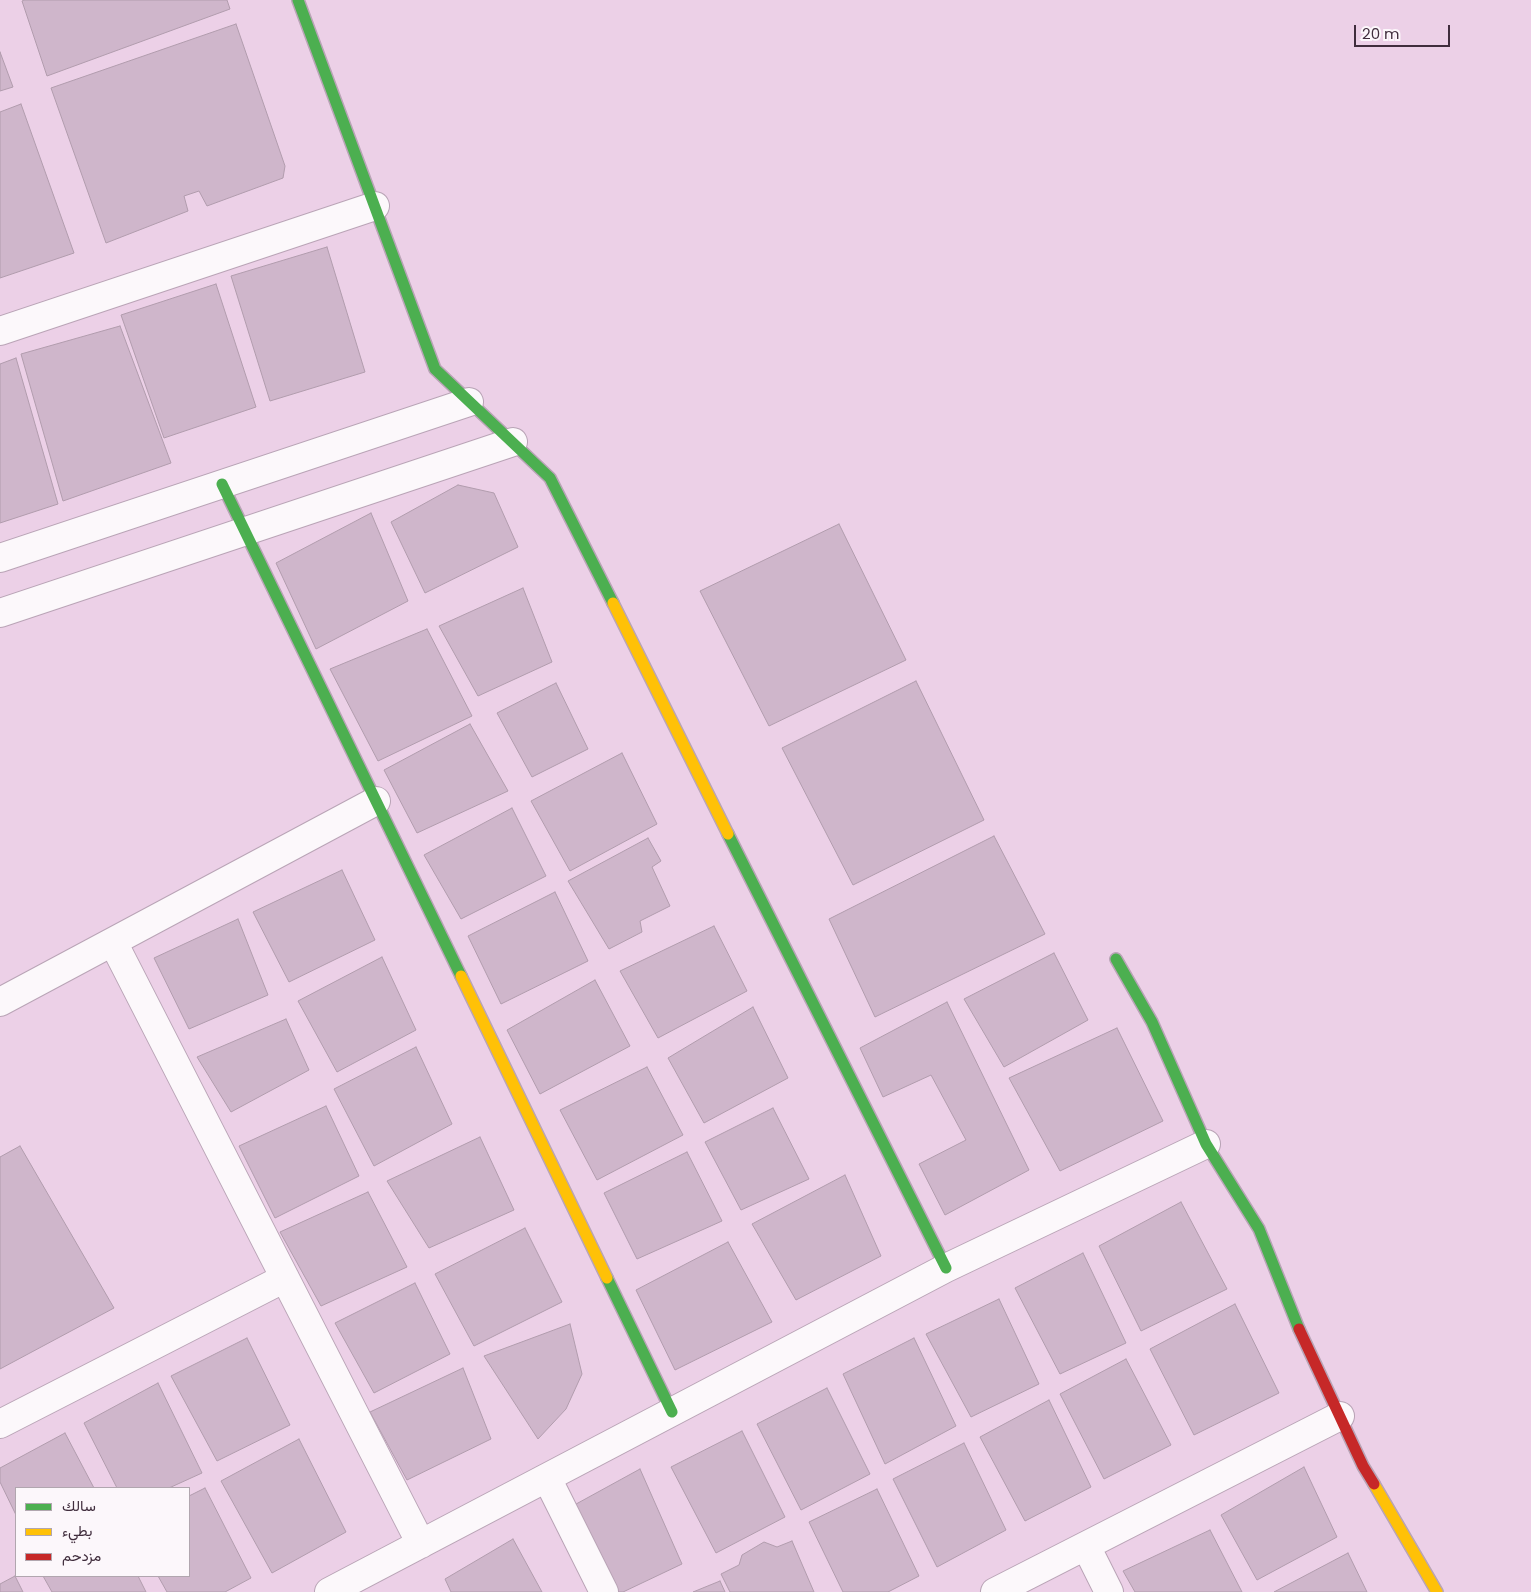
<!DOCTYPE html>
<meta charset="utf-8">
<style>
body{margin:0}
#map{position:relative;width:1531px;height:1592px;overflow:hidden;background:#ecd0e7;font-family:Poppins,Vazirmatn,sans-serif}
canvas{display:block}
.legend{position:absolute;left:15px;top:1487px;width:175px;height:90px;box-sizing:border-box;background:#fcf7fb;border:1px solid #b1a6af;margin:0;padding:6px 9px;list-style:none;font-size:15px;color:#402d3d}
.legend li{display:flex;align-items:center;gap:10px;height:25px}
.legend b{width:25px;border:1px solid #b1a6af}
.scale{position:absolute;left:1354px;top:25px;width:96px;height:22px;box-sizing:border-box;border:2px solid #402d3d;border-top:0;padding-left:6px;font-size:15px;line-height:18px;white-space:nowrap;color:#402d3d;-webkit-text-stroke:4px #fcf7fb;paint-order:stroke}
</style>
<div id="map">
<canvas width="1531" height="1592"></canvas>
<ul class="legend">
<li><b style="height:6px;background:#4caf50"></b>سالك</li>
<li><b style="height:6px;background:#ffc107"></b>بطيء</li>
<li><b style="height:6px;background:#c62828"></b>مزدحم</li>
</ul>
<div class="scale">20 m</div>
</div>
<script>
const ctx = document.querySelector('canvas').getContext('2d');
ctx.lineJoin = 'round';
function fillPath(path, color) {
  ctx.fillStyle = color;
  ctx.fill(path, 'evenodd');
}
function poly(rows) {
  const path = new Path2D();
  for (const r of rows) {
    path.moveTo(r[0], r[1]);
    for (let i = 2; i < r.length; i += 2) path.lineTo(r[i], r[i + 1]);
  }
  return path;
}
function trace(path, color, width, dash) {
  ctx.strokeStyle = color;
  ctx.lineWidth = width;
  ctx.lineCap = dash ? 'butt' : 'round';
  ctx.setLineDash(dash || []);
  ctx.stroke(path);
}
const building = poly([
 [24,0,227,0,230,9,47,76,22,1,24,0],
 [236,24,285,166,283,178,207,206,199,191,184,196,188,211,106,243,51,88,236,24],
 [0,52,13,87,0,91,0,52],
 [21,104,74,253,0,278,0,112,21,104],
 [327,247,365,372,270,401,231,276,327,247],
 [216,284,256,407,164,438,121,315,216,284],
 [120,326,171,463,63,501,21,354,120,326],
 [16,358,58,504,0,523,0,364,16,358],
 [458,485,494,493,518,547,425,593,391,522,458,485],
 [371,513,408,601,316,649,276,563,371,513],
 [839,524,906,660,769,726,700,591,839,524],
 [523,588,552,662,478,696,439,626,523,588],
 [427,629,472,716,378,761,330,669,427,629],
 [916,681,984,820,853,885,782,748,916,681],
 [556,683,588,749,532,777,497,713,556,683],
 [470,724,508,791,417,833,384,770,470,724],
 [622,753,657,824,570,871,531,801,622,753],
 [512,808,546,876,461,919,424,855,512,808],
 [994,836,1045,934,875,1017,829,919,994,836],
 [648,838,661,861,652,867,670,906,640,921,642,932,609,949,568,881,648,838],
 [342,870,375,940,289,982,253,912,342,870],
 [555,892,588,961,501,1004,468,936,555,892],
 [238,919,268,995,189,1029,154,958,238,919],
 [714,926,747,991,658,1038,620,971,714,926],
 [1054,953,1088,1020,1004,1067,964,999,1054,953],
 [382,957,416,1030,337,1072,298,1001,382,957],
 [595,980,630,1046,540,1094,507,1030,595,980],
 [947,1002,1029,1170,945,1215,919,1164,966,1140,931,1075,883,1097,860,1048,947,1002],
 [753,1007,788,1078,704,1123,668,1058,753,1007],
 [286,1019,309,1070,231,1112,197,1057,286,1019],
 [1117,1028,1163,1121,1060,1171,1009,1078,1117,1028],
 [416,1047,452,1124,374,1166,334,1089,416,1047],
 [647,1067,683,1135,597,1180,560,1110,647,1067],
 [326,1106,359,1176,275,1218,239,1146,326,1106],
 [773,1108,809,1179,741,1210,705,1142,773,1108],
 [480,1137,514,1210,429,1248,387,1181,480,1137],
 [20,1146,114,1308,0,1369,0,1157,20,1146],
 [687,1152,722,1221,637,1259,604,1193,687,1152],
 [845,1175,881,1256,796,1300,752,1224,845,1175],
 [368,1192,407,1267,321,1306,280,1232,368,1192],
 [1181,1202,1227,1289,1141,1331,1099,1246,1181,1202],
 [525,1228,562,1302,474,1346,435,1274,525,1228],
 [728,1242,772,1322,675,1370,636,1290,728,1242],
 [1083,1253,1126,1343,1060,1374,1015,1288,1083,1253],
 [415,1283,450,1354,374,1393,335,1323,415,1283],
 [999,1299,1039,1384,971,1417,926,1334,999,1299],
 [1235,1304,1279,1393,1194,1435,1150,1349,1235,1304],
 [570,1324,582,1374,566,1409,538,1439,484,1356,570,1324],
 [247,1338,290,1425,217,1461,171,1376,247,1338],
 [914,1338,956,1426,885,1464,843,1374,914,1338],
 [1126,1359,1171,1445,1104,1479,1060,1394,1126,1359],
 [463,1368,491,1439,407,1480,370,1412,463,1368],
 [158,1383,202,1473,169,1488,117,1488,84,1423,158,1383],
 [827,1388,870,1474,801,1510,757,1424,827,1388],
 [1049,1400,1091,1487,1025,1521,980,1437,1049,1400],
 [742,1431,785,1517,716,1553,671,1467,742,1431],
 [65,1433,94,1488,16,1488,16,1515,0,1482,0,1468,65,1433],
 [299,1439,346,1532,272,1573,221,1481,299,1439],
 [964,1443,1006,1530,937,1567,893,1479,964,1443],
 [1304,1467,1337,1537,1257,1580,1221,1515,1304,1467],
 [640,1469,682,1564,623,1592,609,1592,567,1509,640,1469],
 [205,1488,251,1578,225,1592,167,1592,158,1576,189,1576,189,1496,205,1488],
 [877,1489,919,1576,888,1592,843,1592,809,1522,877,1489],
 [1210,1530,1242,1592,1135,1592,1123,1571,1210,1530],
 [513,1539,542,1592,451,1592,445,1579,513,1539],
 [792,1541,814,1592,730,1592,721,1574,739,1565,742,1555,764,1542,777,1547,792,1541],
 [1348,1553,1367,1592,1274,1592,1348,1553],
 [15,1576,23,1592,0,1592,0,1584,15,1576],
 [43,1576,138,1576,146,1592,52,1592,43,1576],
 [720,1581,725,1592,693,1592,720,1581]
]);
fillPath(building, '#cfb6cb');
trace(building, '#b19cad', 1);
const street = poly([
 [0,331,375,206],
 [0,558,469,402],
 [0,613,513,442],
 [113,942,421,1544],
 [0,1002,376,801],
 [0,1424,285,1278],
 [547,1478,604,1592],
 [1086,1546,1109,1592],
 [329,1592,946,1268,1206,1144],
 [995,1592,1340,1416]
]);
const fast = poly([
 [298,0,435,369,550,478,613,603],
 [222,484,461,976],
 [728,834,946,1268],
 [1116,959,1152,1022,1206,1144,1259,1229,1299,1329],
 [607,1278,672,1412]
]);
const slow = poly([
 [613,603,728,834],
 [461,976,607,1278],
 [1374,1484,1437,1592]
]);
const jam = poly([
 [1299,1329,1363,1466,1374,1484]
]);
trace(street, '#b9a4b6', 30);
trace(fast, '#b9a4b6', 14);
trace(slow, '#b9a4b6', 14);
trace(jam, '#b9a4b6', 14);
trace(street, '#fcf8fb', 28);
trace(fast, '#4caf50', 11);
trace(slow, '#ffc107', 11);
trace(jam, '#c62828', 11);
</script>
